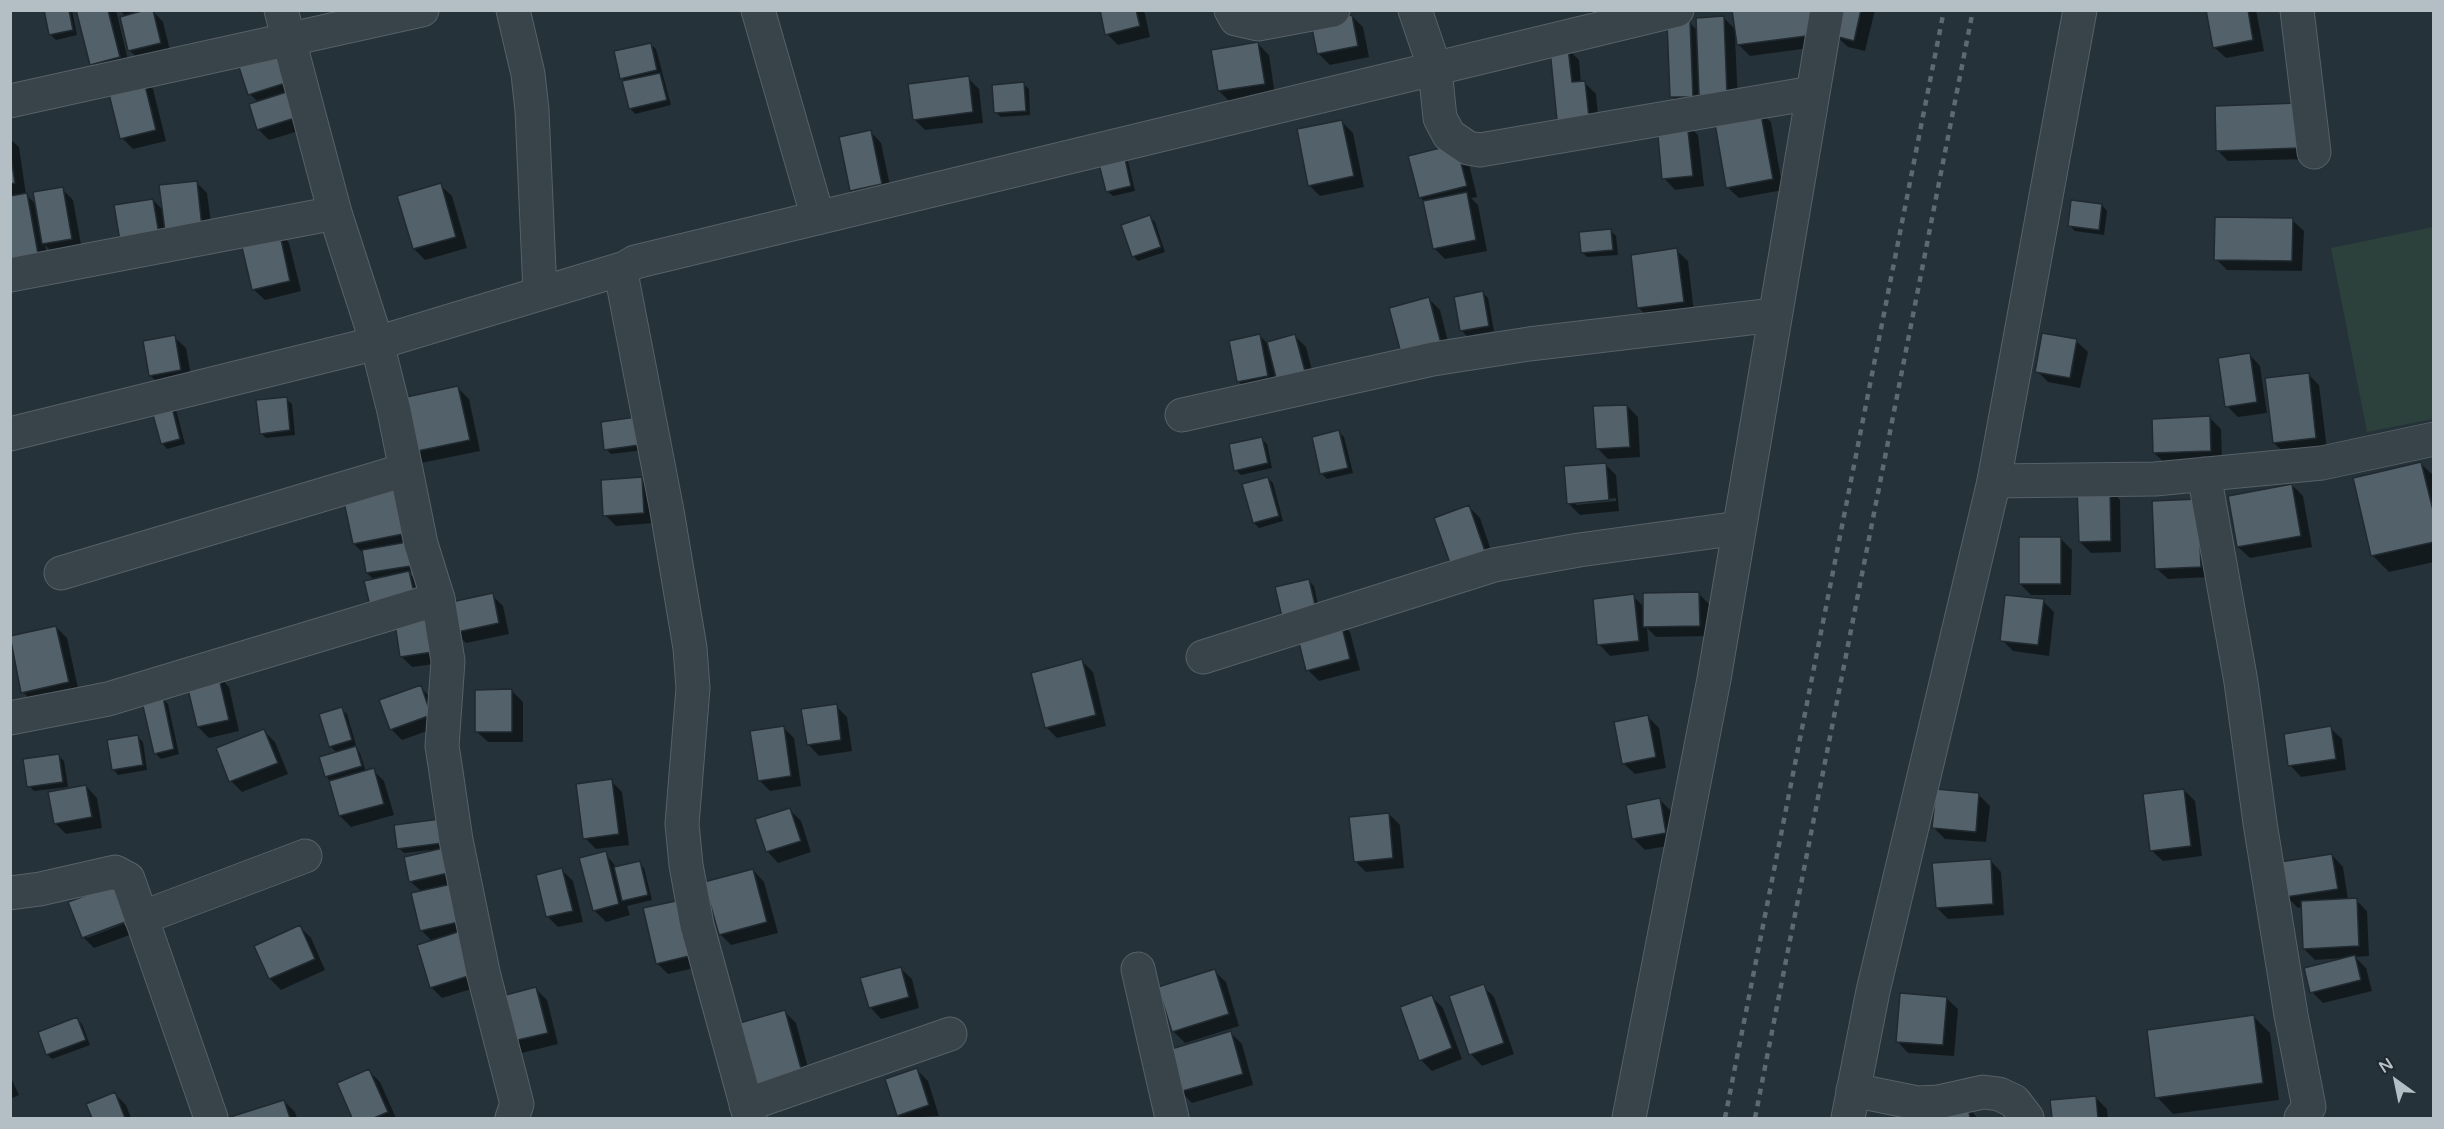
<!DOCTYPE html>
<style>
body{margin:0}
#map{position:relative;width:2444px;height:1129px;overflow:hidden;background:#253239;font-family:"Varela Round",sans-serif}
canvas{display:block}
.frame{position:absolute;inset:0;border:12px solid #b4bec5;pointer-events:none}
.north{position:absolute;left:2366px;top:1051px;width:60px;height:60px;-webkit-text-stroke:4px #1e282e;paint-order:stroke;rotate:327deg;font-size:16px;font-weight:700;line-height:24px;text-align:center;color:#b4bec5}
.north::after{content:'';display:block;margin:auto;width:21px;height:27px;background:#b4bec5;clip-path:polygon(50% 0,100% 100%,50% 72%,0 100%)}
</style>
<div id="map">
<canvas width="2444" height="1129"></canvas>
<div class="frame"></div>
<div class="north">N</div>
</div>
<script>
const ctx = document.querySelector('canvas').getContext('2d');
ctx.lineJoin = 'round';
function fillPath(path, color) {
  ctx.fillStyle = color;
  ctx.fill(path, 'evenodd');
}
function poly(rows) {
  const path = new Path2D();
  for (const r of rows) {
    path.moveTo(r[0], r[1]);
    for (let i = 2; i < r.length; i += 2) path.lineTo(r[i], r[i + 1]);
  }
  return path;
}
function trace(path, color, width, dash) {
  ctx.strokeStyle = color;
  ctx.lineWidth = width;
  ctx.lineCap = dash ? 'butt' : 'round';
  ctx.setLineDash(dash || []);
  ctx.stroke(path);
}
fillPath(poly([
 [2433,227,2433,419,2367,432,2331,248]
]), '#2d413c');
fillPath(poly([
 [45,10,72,10,77,35,56,40,50,34],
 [78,10,116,10,130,68,102,76,91,64],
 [120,10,152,10,163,22,171,54,141,61,129,50,126,17],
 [1101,10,1144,10,1150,37,1118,45,1107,34],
 [1589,10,1633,10,1590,16],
 [1818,10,1824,46,1750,56,1739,45,1737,35,1735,36,1738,104,1683,108,1672,97,1689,22,1698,31,1724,18,1737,31],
 [1843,10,1875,10,1865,51,1848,47,1836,36],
 [2208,10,2256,10,2264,51,2226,58,2214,47],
 [1352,16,1363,27,1369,57,1330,65,1319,54,1313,24],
 [282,44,315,126,269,140,258,129,258,102,250,94],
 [650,44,656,49,671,105,635,114,630,108,626,82,622,78],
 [1258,44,1269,55,1275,95,1230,102,1219,91],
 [1568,49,1579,60,1581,83,1585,83,1596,94,1599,128,1570,131],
 [142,78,153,89,166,141,133,149,122,138],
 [968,78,979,89,983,123,925,130,914,119],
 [1023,84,1029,89,1030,115,1001,117,995,112],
 [2297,105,2309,159,2228,161,2217,150],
 [1759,111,1771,122,1783,190,1739,198,1727,187],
 [1342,122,1353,133,1364,187,1320,196,1309,185],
 [1687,124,1698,135,1704,186,1675,190,1664,178],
 [870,131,881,143,892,195,862,201,851,190],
 [10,139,19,147,26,195,37,205,62,189,73,200,82,250,55,255,45,245,50,270,10,277],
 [1123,156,1128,161,1135,191,1113,196,1107,191],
 [1467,156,1477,197,1471,198,1478,205,1487,251,1445,259,1434,248,1425,202,1420,197],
 [196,182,207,193,213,237,132,251,153,200,164,211],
 [440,185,452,196,467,248,425,260,414,249],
 [2102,205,2107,211,2104,235,2075,231,2070,226],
 [1149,216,1155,222,1165,252,1138,261,1133,256],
 [2292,220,2304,231,2302,271,2227,270,2216,259],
 [278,231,289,243,301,291,265,300,253,289],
 [1611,231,1616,236,1618,255,1587,257,1582,252],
 [1676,250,1688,261,1694,313,1650,319,1639,308],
 [1483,293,1488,298,1494,331,1467,336,1462,331],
 [1429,299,1440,310,1452,358,1414,368],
 [1260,336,1267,343,1295,336,1306,347,1316,386,1249,392,1238,381],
 [174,337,186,348,192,381,162,387,150,375],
 [2076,341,2088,352,2080,388,2048,382,2037,371],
 [2249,354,2260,366,2267,413,2238,417,2227,406],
 [2308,374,2319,385,2327,449,2285,454,2274,443],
 [458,388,469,399,480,451,421,463,410,452],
 [286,399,292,404,295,435,266,438,261,433],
 [152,406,175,406,185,444,167,449,162,443],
 [1627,406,1638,417,1640,457,1608,459,1597,448],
 [2210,418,2221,429,2222,462,2166,464,2154,453],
 [635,419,644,450,611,454,606,449],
 [1339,432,1344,437,1353,473,1327,479,1322,474],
 [1262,439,1267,444,1272,468,1241,475,1236,470],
 [1605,464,1616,475,1619,511,1580,515,1568,503],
 [1616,498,1616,501,1576,505,1576,502],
 [2421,464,2434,476,2434,562,2389,572,2372,555],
 [1268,478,1273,483,1283,521,1259,528,1254,523],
 [641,479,652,490,654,523,616,526,605,515],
 [396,483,415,571,408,572,420,584,449,662,412,667,401,656,395,618,374,580,367,573,364,554,354,544],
 [2292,485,2303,496,2312,547,2250,558,2238,547],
 [2109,488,2120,500,2121,552,2091,553,2080,542],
 [2197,501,2211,577,2168,579,2156,568],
 [1469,507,1480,518,1496,565,1453,566],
 [2060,538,2072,550,2071,595,2031,595,2020,584],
 [1309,581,1314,586,1320,614,1288,622],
 [1699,594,1710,605,1710,636,1656,637,1647,628,1649,651,1610,656,1599,644,1633,596,1644,607],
 [492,595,503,606,509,634,466,643,455,632],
 [2043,601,2054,612,2049,656,2013,651,2002,640],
 [1339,621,1350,632,1360,670,1319,681,1308,670],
 [56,627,67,638,79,693,34,703,23,692],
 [1082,661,1093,672,1106,726,1057,738,1046,727],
 [218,675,229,687,239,731,209,738,198,727],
 [420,687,431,698,441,726,402,740,391,729],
 [512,691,523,702,523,742,488,742,476,731],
 [162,698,168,704,179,754,161,759,155,753],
 [836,706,847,717,852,751,819,756,808,744],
 [342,709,347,714,356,745,354,746,360,753,366,772,373,770,384,781,394,815,351,827,340,816,330,781,326,776,337,753,330,746],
 [1648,717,1659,728,1666,768,1635,774,1623,763],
 [783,727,794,738,801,786,770,791,759,780],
 [2330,728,2342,739,2346,770,2301,777,2290,765],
 [264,731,275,742,288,774,242,792,231,781],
 [138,737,143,742,147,770,118,775,113,769],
 [59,756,64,761,68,787,34,791,29,786],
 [611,781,622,792,629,845,596,849,585,838],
 [86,786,97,798,102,828,66,834,55,823],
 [2184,790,2195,801,2202,856,2163,861,2151,850],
 [1979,795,1990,806,1986,842,1945,839,1933,827],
 [1660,800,1671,811,1677,844,1645,850,1633,838],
 [790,810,801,821,811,852,778,863,767,851],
 [1389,814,1400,825,1404,868,1366,872,1355,861],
 [439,820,488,984,442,998,431,987,433,942,421,930,422,892,411,882,430,850,404,853,399,848],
 [605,853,617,868,639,863,644,868,652,900,627,906,630,915,606,922,595,911,581,859],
 [2332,855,2343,867,2348,900,2356,900,2367,911,2369,956,2355,957,2366,968,2372,991,2323,1003,2312,992,2344,958,2315,960,2304,949,2302,907,2298,908,2287,897],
 [1990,860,2001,872,2004,915,1948,919,1937,908],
 [562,870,573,881,583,922,558,927,547,916],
 [753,870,764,882,778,933,731,945,720,934],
 [687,914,699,967,668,974,657,963],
 [141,917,146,929,94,948,83,937,87,935,87,938],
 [300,927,311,938,325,970,281,990,270,979],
 [900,968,912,979,919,1008,881,1019,870,1007],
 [1214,971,1226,982,1239,1026,1185,1043,1174,1032],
 [1483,986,1494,997,1514,1054,1482,1066,1471,1054,1451,997],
 [536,989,547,1000,558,1044,522,1053,511,1042],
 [1432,997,1443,1008,1462,1059,1432,1071,1421,1060],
 [1946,998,1958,1009,1954,1056,1908,1053,1897,1041],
 [785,1012,796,1023,812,1083,765,1097],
 [2254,1017,2270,1033,2279,1100,2173,1114,2157,1097],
 [77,1019,82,1024,90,1045,52,1059,47,1054],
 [1231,1033,1242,1044,1253,1085,1192,1103,1181,1092],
 [917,1070,928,1081,939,1116,901,1118,898,1115],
 [369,1071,380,1082,396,1118,354,1118,339,1084],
 [10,1076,19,1095,10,1099],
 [115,1094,126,1105,131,1118,93,1118,88,1105],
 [2096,1098,2107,1109,2108,1118,2054,1118,2052,1102],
 [284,1101,295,1112,297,1118,232,1118],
 [1968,1108,1978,1118,1904,1118]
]), '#0007');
const building = poly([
 [44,10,69,10,73,30,49,35,44,10],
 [76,10,108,10,120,57,90,65,76,10],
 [145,10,153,10,161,43,128,51,120,17,145,10],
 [1100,10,1136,10,1140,26,1105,35,1100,10],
 [1732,10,1811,10,1814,35,1737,45,1732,10],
 [1841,10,1861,10,1854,41,1835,36,1841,10],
 [2206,10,2248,10,2253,40,2213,48,2206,10],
 [1352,15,1358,46,1317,54,1311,23,1352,15],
 [1724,16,1727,94,1699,95,1696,18,1724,16],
 [1690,21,1693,97,1670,97,1667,22,1690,21],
 [282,42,295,80,248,95,236,58,282,42],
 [1258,42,1265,84,1218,91,1211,50,1258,42],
 [651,43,657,70,620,79,614,51,651,43],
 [1568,48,1572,82,1585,81,1589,117,1557,120,1550,50,1568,48],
 [660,73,667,100,629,109,622,81,660,73],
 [969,76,973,112,913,120,908,84,969,76],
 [143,77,156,130,120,139,107,86,143,77],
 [1024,82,1026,111,994,113,992,85,1024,82],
 [296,89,304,115,257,130,249,104,296,89],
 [2298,103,2299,148,2216,151,2215,106,2298,103],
 [1760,109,1773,179,1726,188,1714,118,1760,109],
 [1342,120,1354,176,1308,186,1297,129,1342,120],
 [1687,122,1693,176,1662,179,1657,126,1687,122],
 [871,130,882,184,850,191,839,137,871,130],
 [1456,144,1467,186,1419,198,1408,156,1456,144],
 [10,151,15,183,10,184,10,151],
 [1124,154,1131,186,1106,192,1098,160,1124,154],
 [197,181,202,227,165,231,159,185,197,181],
 [441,183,456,237,413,249,397,196,441,183],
 [63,187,72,239,42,244,33,192,63,187],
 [1467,192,1476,240,1433,249,1423,201,1467,192],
 [27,193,39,259,10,264,10,196,27,193],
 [153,199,159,234,120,241,114,205,153,199],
 [2071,200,2102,204,2099,230,2068,226,2071,200],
 [1150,215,1161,247,1132,257,1121,225,1150,215],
 [2215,217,2293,218,2292,261,2214,260,2215,217],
 [1611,229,1613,250,1581,253,1579,232,1611,229],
 [279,230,290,281,252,290,240,239,279,230],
 [1677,248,1684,302,1637,308,1631,255,1677,248],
 [1483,291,1489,326,1460,331,1454,297,1483,291],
 [1429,297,1442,347,1402,357,1389,308,1429,297],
 [2042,333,2077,339,2070,378,2035,372,2042,333],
 [1260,334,1268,376,1237,382,1229,341,1260,334],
 [1295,334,1306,375,1277,382,1267,342,1295,334],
 [175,335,181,370,149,376,143,341,175,335],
 [2250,353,2257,402,2225,407,2218,358,2250,353],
 [2309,373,2316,438,2273,443,2265,378,2309,373],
 [458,386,470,440,408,453,397,399,458,386],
 [287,397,290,430,260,434,256,400,287,397],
 [170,399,180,439,161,444,150,404,170,399],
 [1627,405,1630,447,1596,449,1593,406,1627,405],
 [2210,416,2211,451,2153,453,2152,419,2210,416],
 [636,417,639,445,604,450,601,422,636,417],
 [1339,430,1348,468,1320,474,1312,437,1339,430],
 [1262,437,1268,463,1234,471,1229,444,1262,437],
 [2421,462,2434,514,2434,542,2371,556,2353,478,2421,462],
 [1606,463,1609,500,1567,504,1564,466,1606,463],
 [642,477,644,513,603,516,601,480,642,477],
 [1268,477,1279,516,1253,523,1242,484,1268,477],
 [397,481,408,533,353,544,342,493,397,481],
 [2292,484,2301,536,2237,547,2228,496,2292,484],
 [2110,487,2111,541,2079,542,2077,488,2110,487],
 [2198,499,2201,567,2155,569,2152,501,2198,499],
 [1469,505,1486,554,1451,566,1434,518,1469,505],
 [2019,537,2061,537,2061,584,2019,584,2019,537],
 [407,542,411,566,366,573,362,550,407,542],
 [409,571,416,601,371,610,364,581,409,571],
 [1309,579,1316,609,1282,617,1275,587,1309,579],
 [1699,592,1700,626,1643,627,1643,593,1699,592],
 [493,593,499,623,453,633,447,603,493,593],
 [1634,594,1639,641,1597,645,1593,599,1634,594],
 [2005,595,2044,599,2038,645,2000,641,2005,595],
 [433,611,439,651,400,657,394,617,433,611],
 [1340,619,1350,659,1306,671,1296,631,1340,619],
 [56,626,69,682,21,693,10,636,56,626],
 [1082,659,1096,715,1045,728,1031,673,1082,659],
 [218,674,229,720,197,727,186,681,218,674],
 [421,685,431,715,390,730,379,700,421,685],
 [512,689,512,732,475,732,475,690,512,689],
 [163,697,174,749,154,754,142,702,163,697],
 [837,704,841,740,807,745,801,709,837,704],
 [342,707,352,740,329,747,319,714,342,707],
 [1648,715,1656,757,1622,764,1614,722,1648,715],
 [784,726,791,776,758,781,750,731,784,726],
 [2331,726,2336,759,2288,766,2284,734,2331,726],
 [264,729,278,763,229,782,216,748,264,729],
 [138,735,143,765,112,770,107,740,138,735],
 [356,746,362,766,325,777,319,757,356,746],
 [59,754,63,782,27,787,23,759,59,754],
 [374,768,384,804,339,816,329,781,374,768],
 [612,779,619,834,583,839,576,784,612,779],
 [86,785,92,817,54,824,48,792,86,785],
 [1936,789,1979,793,1976,832,1932,828,1936,789],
 [2184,789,2191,846,2150,851,2143,794,2184,789],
 [1660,798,1666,833,1632,839,1626,805,1660,798],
 [790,808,801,841,766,852,755,819,790,808],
 [1389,813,1393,858,1354,862,1349,817,1389,813],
 [440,819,443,843,397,849,394,825,440,819],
 [452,846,457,871,409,882,404,857,452,846],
 [606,851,619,904,593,911,579,858,606,851],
 [2332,854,2338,889,2286,897,2280,862,2332,854],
 [1991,859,1993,904,1936,908,1932,863,1991,859],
 [640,861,648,895,622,901,614,867,640,861],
 [562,868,573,911,546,917,536,875,562,868],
 [753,869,767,922,719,935,704,882,753,869],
 [122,882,136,918,82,938,68,902,122,882],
 [456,883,463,921,420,931,411,893,456,883],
 [2357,898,2359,946,2303,949,2301,901,2357,898],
 [676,901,689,956,656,964,643,908,676,901],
 [300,925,315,959,269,979,254,946,300,925],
 [464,930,478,973,430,988,417,945,464,930],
 [2355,955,2361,980,2310,993,2304,968,2355,955],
 [901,967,909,997,869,1008,860,978,901,967],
 [1215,969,1229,1014,1172,1032,1158,987,1215,969],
 [1484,984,1504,1043,1469,1055,1449,996,1484,984],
 [536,987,548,1033,509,1042,498,997,536,987],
 [1900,993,1947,997,1943,1045,1896,1042,1900,993],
 [1432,995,1452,1048,1419,1061,1400,1007,1432,995],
 [785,1010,802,1072,753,1086,736,1024,785,1010],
 [2254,1015,2263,1083,2155,1098,2147,1030,2254,1015],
 [77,1017,86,1040,46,1055,38,1032,77,1017],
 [1231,1031,1243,1074,1179,1092,1168,1050,1231,1031],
 [917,1068,929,1105,897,1116,885,1079,917,1068],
 [369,1069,388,1112,374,1118,352,1118,337,1083,369,1069],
 [115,1092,125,1118,92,1118,86,1104,115,1092],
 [2096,1096,2098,1118,2052,1118,2050,1100,2096,1096],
 [284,1100,290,1118,227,1118,284,1100],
 [1968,1106,1970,1118,1897,1118,1968,1106]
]);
fillPath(building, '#53616a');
trace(building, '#202a30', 1.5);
const minor = poly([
 [513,10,528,74,532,110,540,292],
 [758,10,818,218],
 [1231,10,1236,19,1258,24,1333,10],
 [1415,10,1435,69,1440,118,1449,135,1468,148,1480,150,1812,93],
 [2297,10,2314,152],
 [10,101,422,10],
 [10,275,335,213],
 [1182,415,1433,359,1529,344,1774,315],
 [10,434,377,343,625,268],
 [2204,474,2241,682,2260,823,2291,1015,2309,1107,2301,1118],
 [1994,481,2155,479,2322,463,2434,439],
 [61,573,405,470],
 [1203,657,1494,565,1579,550,1739,528],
 [10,718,108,699,438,599],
 [10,893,40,889,115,872,128,879,211,1118],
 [141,918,305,856],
 [1138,969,1172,1118],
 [1853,1090,1917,1103,1938,1102,1983,1092,1999,1094,2014,1101,2027,1118],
 [746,1105,950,1034],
 [750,1118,697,925,686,865,682,824,693,688,690,648,667,511,622,278,625,268,635,262,1677,10]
]);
const tertiary = poly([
 [281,10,335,213,377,343,394,411,421,544,438,599,448,661,442,746,445,765,456,840,483,972,517,1104,512,1118],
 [1629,1118,1714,679,1827,10],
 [1848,1118,1873,991,1994,481,2080,10]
]);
trace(minor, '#576167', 35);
trace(tertiary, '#576167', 35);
trace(minor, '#39434a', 33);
trace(tertiary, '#39434a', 33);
trace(poly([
 [1725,1118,1944,10],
 [1755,1118,1973,10]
]), '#5d6a72', 4.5, [6, 6]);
</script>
